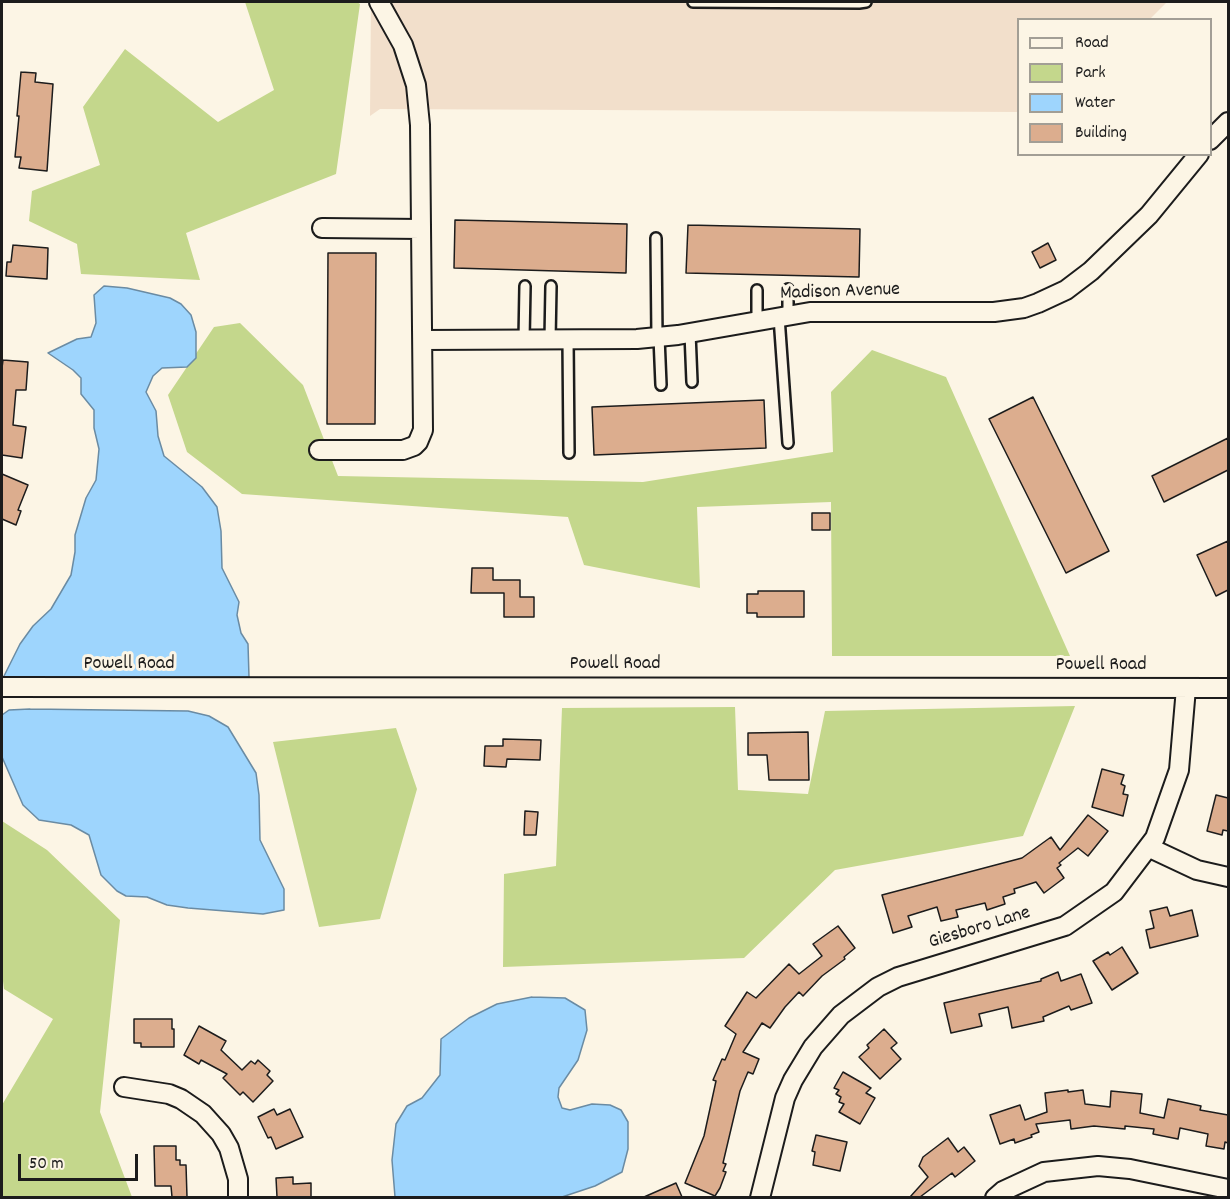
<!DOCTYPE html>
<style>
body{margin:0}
#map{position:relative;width:1230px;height:1199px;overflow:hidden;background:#fcf5e5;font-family:Dekko,sans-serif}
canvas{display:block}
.frame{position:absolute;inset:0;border:3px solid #1c1c1c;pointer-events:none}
.legend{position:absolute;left:1017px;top:18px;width:195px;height:138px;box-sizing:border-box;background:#fcf5e5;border:2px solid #a29e95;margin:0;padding:8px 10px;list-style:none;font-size:18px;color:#1c1c1c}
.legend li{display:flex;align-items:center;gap:12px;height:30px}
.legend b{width:30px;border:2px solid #a29e95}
.scale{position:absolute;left:18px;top:1154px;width:120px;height:27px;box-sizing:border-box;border:3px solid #1c1c1c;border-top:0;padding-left:8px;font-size:18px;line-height:21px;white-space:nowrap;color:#1c1c1c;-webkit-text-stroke:4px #fcf5e5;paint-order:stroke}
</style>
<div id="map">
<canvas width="1230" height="1199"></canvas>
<div class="frame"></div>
<ul class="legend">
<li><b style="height:8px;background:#fcf5e5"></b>Road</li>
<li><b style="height:16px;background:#c4d78c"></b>Park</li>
<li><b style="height:16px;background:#9ed5fd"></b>Water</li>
<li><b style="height:16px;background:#dcad8e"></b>Building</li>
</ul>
<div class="scale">50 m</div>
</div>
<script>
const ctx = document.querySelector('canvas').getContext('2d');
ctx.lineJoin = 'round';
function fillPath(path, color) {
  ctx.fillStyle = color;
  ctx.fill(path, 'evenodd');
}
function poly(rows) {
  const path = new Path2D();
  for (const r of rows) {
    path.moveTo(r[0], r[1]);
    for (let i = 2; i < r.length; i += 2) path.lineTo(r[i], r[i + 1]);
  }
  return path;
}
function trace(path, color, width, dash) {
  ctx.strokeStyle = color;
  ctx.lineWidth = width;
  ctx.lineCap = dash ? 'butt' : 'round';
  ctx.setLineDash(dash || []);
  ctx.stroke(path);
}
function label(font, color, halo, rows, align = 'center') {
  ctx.font = font + ' Dekko,sans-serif';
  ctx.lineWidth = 6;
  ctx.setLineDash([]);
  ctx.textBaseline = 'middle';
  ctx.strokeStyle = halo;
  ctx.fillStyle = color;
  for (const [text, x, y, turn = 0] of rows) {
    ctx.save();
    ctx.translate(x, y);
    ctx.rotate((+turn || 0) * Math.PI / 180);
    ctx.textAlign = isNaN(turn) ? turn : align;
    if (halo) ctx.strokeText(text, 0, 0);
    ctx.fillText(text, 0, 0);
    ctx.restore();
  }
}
fillPath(poly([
 [371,2,1167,2,1150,19,1018,20,1018,112,380,109,370,116]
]), '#f2dfcb');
fillPath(poly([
 [245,2,357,2,360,4,336,174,186,233,200,280,81,274,77,244,29,221,32,191,100,165,83,107,125,49,218,122,274,90],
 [240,323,303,385,338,476,643,482,833,452,831,392,872,350,946,377,1070,656,832,656,831,502,697,507,700,588,584,565,568,517,242,494,187,452,168,395,214,327],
 [1075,706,1023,836,835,870,744,958,503,967,504,874,556,866,562,708,735,707,738,790,808,794,825,711],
 [396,728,417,789,380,919,319,927,273,742],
 [2,821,47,850,120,920,100,1112,132,1197,2,1197,2,1105,53,1019,4,989,2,973]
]), '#c4d78c');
const water = poly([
 [104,286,127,288,170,298,181,304,191,315,196,332,196,358,187,367,162,368,153,376,146,392,156,411,158,436,164,456,202,487,217,507,221,531,222,568,239,602,237,615,241,633,248,644,249,677,2,680,20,644,33,626,51,609,71,575,75,552,75,535,86,498,96,480,99,449,94,428,94,410,81,394,81,378,73,370,48,353,77,339,91,337,96,323,94,295,104,286],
 [30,709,188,711,209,716,228,727,256,773,259,795,260,840,284,889,284,910,263,914,188,908,167,905,147,897,126,896,117,891,101,875,89,835,71,825,39,820,23,805,2,757,2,715,9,710,30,709],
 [532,997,565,998,585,1010,587,1030,578,1060,559,1088,558,1097,562,1108,570,1110,592,1104,610,1105,621,1110,628,1122,628,1149,622,1172,595,1186,562,1197,395,1197,392,1160,396,1124,407,1106,422,1098,440,1075,441,1039,469,1018,497,1004,532,997]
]);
fillPath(water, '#9ed5fd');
trace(water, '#6a8ba3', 1.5);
const building = poly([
 [21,72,36,73,35,82,53,84,47,171,19,168,21,157,15,157,19,116,17,116,21,72],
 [455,220,627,224,626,273,454,268,455,220],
 [688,225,860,229,859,277,686,273,688,225],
 [1048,243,1056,260,1040,268,1032,252,1048,243],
 [13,245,48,248,47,279,6,276,7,262,11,262,13,245],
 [328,253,376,253,375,424,327,424,328,253],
 [3,360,28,362,26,390,16,390,13,425,26,427,22,458,2,455,2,368,3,360],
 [1033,397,1109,551,1066,573,989,419,1033,397],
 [764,400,766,448,594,455,592,407,764,400],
 [1228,438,1228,470,1164,502,1152,476,1228,438],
 [2,474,28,485,18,510,21,511,16,525,2,519,2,474],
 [812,513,830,513,830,530,812,530,812,513],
 [1228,541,1228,590,1216,596,1197,555,1228,541],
 [472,568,493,568,493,580,520,580,520,597,534,597,534,617,504,617,504,593,471,593,472,568],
 [758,591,804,591,804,617,757,617,757,613,747,613,747,594,758,594,758,591],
 [808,732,809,780,769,780,767,755,748,755,748,733,808,732],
 [503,739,541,740,540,760,507,759,506,767,484,766,485,746,503,746,503,739],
 [1102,769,1124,775,1121,784,1125,786,1123,794,1128,795,1123,816,1092,807,1102,769],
 [1216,795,1228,798,1228,831,1223,830,1222,835,1207,831,1216,795],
 [525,811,538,812,536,835,524,835,525,811],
 [1088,815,1108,831,1088,856,1078,848,1059,863,1061,865,1057,868,1064,878,1044,893,1036,882,1014,889,1015,893,1003,897,1005,904,987,910,985,903,956,910,958,917,941,921,937,907,908,916,912,927,893,933,882,895,1022,858,1051,837,1060,850,1088,815],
 [1167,907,1170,916,1192,910,1198,936,1150,948,1146,930,1154,928,1150,911,1167,907],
 [838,926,855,948,844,957,845,959,822,976,803,996,799,992,785,1007,770,1028,762,1023,743,1052,759,1059,753,1074,748,1072,740,1091,723,1163,726,1164,723,1171,726,1172,720,1188,715,1196,685,1183,704,1136,716,1081,713,1080,722,1059,725,1060,736,1034,725,1026,747,992,756,998,789,964,799,974,822,956,813,944,838,926],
 [1122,947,1138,973,1112,990,1093,961,1108,952,1110,955,1122,947],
 [1058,972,1061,981,1081,974,1092,1003,1071,1010,1069,1006,1043,1017,1044,1021,1012,1028,1008,1007,979,1014,982,1026,951,1033,944,1003,1041,981,1041,979,1058,972],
 [134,1019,172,1019,172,1029,174,1029,174,1047,141,1047,141,1043,134,1043,134,1019],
 [199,1026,226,1041,221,1050,242,1070,251,1061,255,1064,258,1060,270,1071,267,1075,273,1081,253,1102,243,1092,240,1095,223,1078,227,1074,201,1060,199,1064,184,1055,199,1026],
 [884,1029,897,1043,891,1048,901,1059,880,1079,859,1057,869,1048,867,1045,884,1029],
 [843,1072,871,1088,866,1093,875,1098,860,1124,839,1112,844,1104,839,1102,841,1097,836,1094,839,1090,834,1088,843,1072],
 [1068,1090,1068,1092,1083,1090,1085,1104,1110,1107,1111,1091,1142,1094,1140,1113,1164,1118,1168,1099,1201,1106,1200,1110,1228,1115,1228,1143,1225,1142,1224,1149,1206,1146,1208,1134,1180,1128,1178,1139,1153,1134,1154,1129,1125,1126,1125,1129,1094,1126,1071,1129,1070,1120,1036,1124,1039,1132,1031,1135,1032,1137,1015,1143,1014,1139,1000,1144,990,1115,1020,1105,1025,1120,1047,1112,1045,1093,1068,1090],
 [274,1109,277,1115,290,1109,303,1137,276,1149,271,1137,268,1138,258,1117,274,1109],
 [816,1135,847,1142,840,1171,813,1165,815,1152,812,1151,816,1135],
 [948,1138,958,1152,964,1147,975,1161,955,1177,952,1173,920,1197,910,1197,928,1177,919,1166,923,1157,948,1138],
 [154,1146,176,1146,176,1160,180,1160,180,1165,186,1165,187,1197,172,1197,171,1186,155,1186,154,1146],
 [293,1177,293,1184,311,1183,311,1197,277,1197,276,1178,293,1177],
 [676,1183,682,1197,644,1197,676,1183]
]);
fillPath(building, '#dcad8e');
trace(building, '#1c1c1c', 1.5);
const service = poly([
 [693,2,859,3,866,2],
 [656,238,657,338],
 [788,289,788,315],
 [779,317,788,443],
 [757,321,757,290],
 [690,333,692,382],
 [659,337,661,385],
 [568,339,569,453],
 [524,340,525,286],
 [550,340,551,286]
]);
const minor = poly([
 [1210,140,1228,122],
 [322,228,421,229],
 [423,340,637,339,678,335,810,312,994,312,1024,308,1038,303,1066,290,1091,271,1149,215,1199,154],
 [319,450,403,450,414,446,418,442,423,430,420,125,416,85,403,45,379,2],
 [2,687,1228,688],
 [1148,847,1197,870,1228,877],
 [124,1087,169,1094,181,1099,203,1114,221,1134,229,1148,238,1179,238,1198],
 [760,1198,785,1098,793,1080,813,1047,841,1015,878,987,898,977,1065,926,1114,892,1155,838,1179,770,1186,688],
 [995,1198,1003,1191,1044,1172,1098,1166,1130,1169,1228,1189]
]);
trace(service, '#1c1c1c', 14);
trace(minor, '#1c1c1c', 22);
trace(service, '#fcf5e5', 9);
trace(minor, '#fcf5e5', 18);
label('20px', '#1c1c1c', '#fcf5e5', [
 ["Madison Avenue",840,293,-2],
 ["Powell Road",129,665],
 ["Powell Road",615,665],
 ["Powell Road",1101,666],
 ["Giesboro Lane",980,929,-17]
]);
</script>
